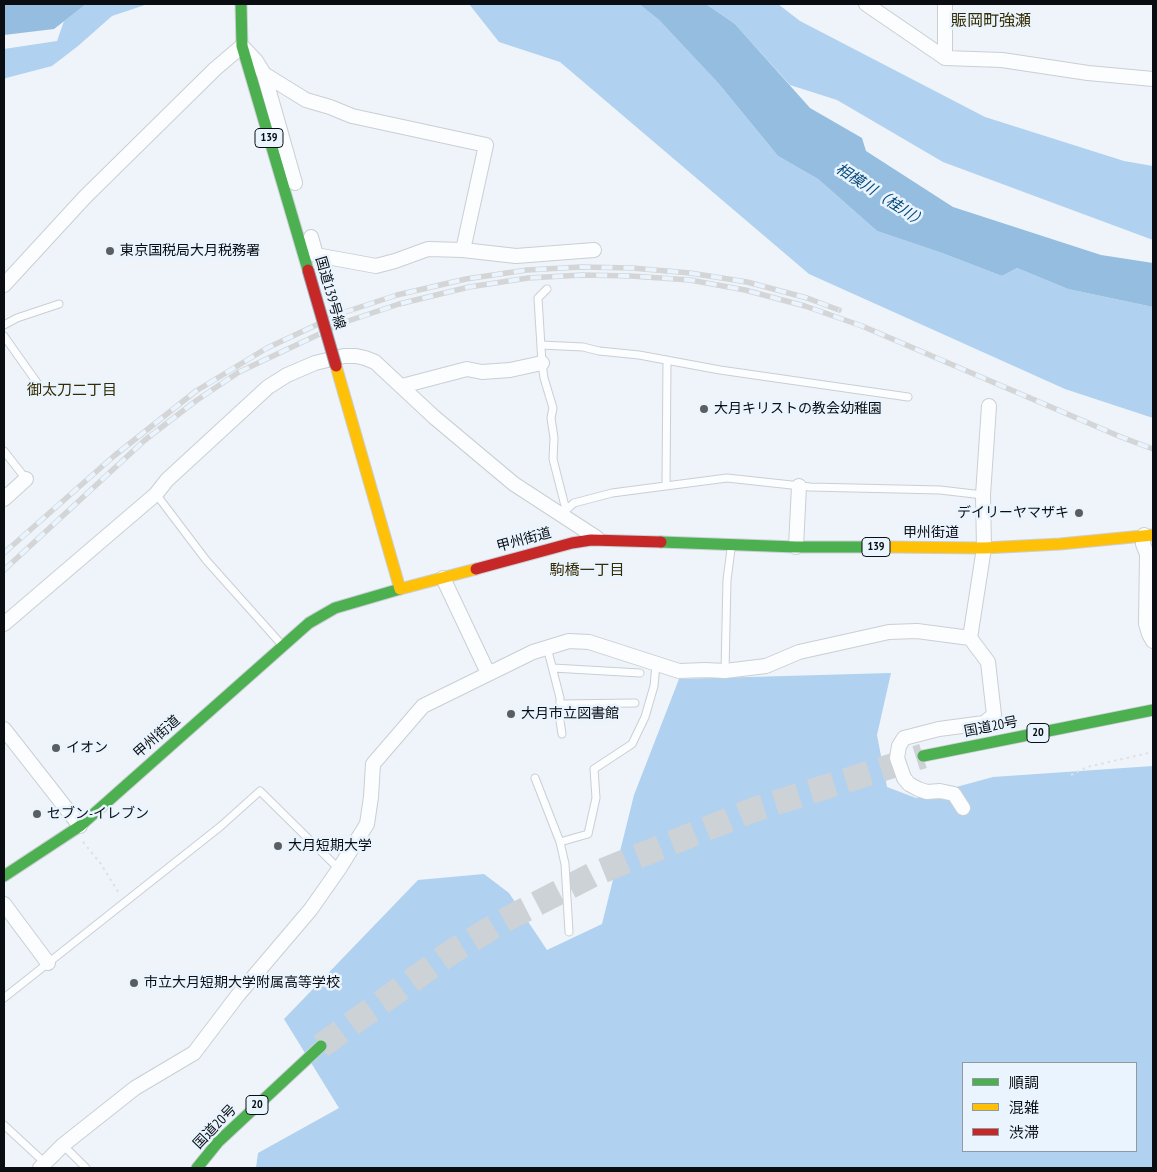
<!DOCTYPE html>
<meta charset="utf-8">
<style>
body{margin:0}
#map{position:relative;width:1157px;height:1172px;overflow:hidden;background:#eef4f9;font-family:"PT Sans Narrow","Noto Sans JP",sans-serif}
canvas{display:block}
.frame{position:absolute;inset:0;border:5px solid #0a0e12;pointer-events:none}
.legend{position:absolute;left:962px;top:1062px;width:175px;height:90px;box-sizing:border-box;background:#e9f4fe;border:1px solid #9098a0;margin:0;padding:6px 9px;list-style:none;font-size:15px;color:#0a0e12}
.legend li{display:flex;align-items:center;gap:10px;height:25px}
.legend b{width:25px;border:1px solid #9098a0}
</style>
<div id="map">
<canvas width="1157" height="1172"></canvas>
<div class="frame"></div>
<ul class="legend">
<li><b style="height:6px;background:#4caf50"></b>順調</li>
<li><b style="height:6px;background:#ffc107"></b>混雑</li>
<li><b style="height:6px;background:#c62828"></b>渋滞</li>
</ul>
</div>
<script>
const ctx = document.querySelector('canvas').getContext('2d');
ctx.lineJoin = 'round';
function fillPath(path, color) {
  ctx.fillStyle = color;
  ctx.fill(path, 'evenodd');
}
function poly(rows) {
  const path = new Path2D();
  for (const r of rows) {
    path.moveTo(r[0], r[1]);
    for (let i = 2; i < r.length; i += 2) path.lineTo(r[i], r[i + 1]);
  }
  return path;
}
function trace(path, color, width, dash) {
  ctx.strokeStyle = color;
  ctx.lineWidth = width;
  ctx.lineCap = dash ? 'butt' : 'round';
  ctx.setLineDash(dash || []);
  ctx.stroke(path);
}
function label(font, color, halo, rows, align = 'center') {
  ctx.font = font + ' "PT Sans Narrow","Noto Sans JP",sans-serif';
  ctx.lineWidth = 5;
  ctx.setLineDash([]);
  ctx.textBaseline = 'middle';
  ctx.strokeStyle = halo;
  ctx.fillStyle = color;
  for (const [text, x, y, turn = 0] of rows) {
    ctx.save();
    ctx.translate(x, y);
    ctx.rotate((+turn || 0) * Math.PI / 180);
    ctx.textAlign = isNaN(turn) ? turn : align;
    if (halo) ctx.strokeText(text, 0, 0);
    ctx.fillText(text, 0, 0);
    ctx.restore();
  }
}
fillPath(poly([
 [86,4,148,4,112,16,78,46,52,66,6,78,4,80,4,49,57,41,64,21],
 [469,4,639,4,659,20,719,84,778,156,818,179,877,231,942,253,1002,276,1017,268,1068,289,1153,307,1153,418,1065,389,809,274,560,62,499,42],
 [706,4,778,4,800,21,985,117,1124,161,1153,166,1153,240,943,162,837,100,790,85,735,24],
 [891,673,877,735,887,787,916,798,993,777,1153,766,1153,1168,256,1168,258,1153,339,1108,284,1019,418,880,484,874,509,893,547,950,602,924,634,795,679,679],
 [963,1063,1136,1063,1136,1151,963,1151]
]), '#b0d1ef');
fillPath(poly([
 [4,4,86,4,54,29,4,35],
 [639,4,706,4,735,24,810,108,862,138,866,151,953,207,1101,255,1153,263,1153,307,1068,289,1017,268,1002,276,942,253,877,231,818,179,778,156,719,84,659,20]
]), '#94bde0');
trace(poly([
 [321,1046,450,953,503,921,592,875,753,810,923,756]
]), '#ccd2d6', 25, [25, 12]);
const lane = poly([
 [547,289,538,298,542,363,544,378,553,408,551,418,554,438,553,459,566,510],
 [4,325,17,318,59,304],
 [4,336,43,391],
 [541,345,583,347,599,351,639,355,720,370,908,397],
 [4,451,26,479],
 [666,486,667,360],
 [156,494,206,560,282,645],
 [563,516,566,510,574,503,612,493,727,478,810,487,940,490,983,495],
 [547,647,560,698,560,721,562,734],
 [553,668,640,673],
 [725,671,727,580,731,549],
 [560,704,635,703],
 [535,778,560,842,565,864,569,932],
 [560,842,588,834,596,798,594,769,632,744,645,717,654,686,656,664],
 [4,998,221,826,260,791,339,869],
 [4,1125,44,1162],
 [63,1145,86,1168]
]);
const street = poly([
 [866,4,945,58,1002,60,1088,73,1153,79],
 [945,58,945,4],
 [264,74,306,100,330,107,352,116,486,145,463,250],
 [311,237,316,255,376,266,395,261,428,249,463,250,516,256,594,250],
 [4,285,85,197,215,69,242,46,256,61,264,74,295,183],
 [402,386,467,369,482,372,510,370,542,363],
 [4,499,26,479],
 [1144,535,1143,544,1147,554,1146,624,1149,634,1153,641],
 [796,547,799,486],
 [443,578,488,673],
 [4,624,156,494,167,480,268,387,287,375,315,363,344,356,356,356,365,358,375,362,434,417,514,484,597,538],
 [970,638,984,548,983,495,989,406],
 [4,729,80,826],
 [4,904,48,963],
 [40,1168,63,1145,135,1088,194,1053,238,995,311,909,339,869,367,824,371,797,373,764,423,706,533,652,569,641,589,642,679,671,705,670,725,671,766,666,799,652,889,632,917,631,970,638,988,662,994,715,984,723,939,729,904,738,899,746,897,758,904,778,909,784,918,789,927,792,940,791,954,794,963,808]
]);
const fast = poly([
 [241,4,242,46,308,270],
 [661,542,796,547,887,547],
 [923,756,1153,710],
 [4,876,80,826,309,623,335,608,400,589],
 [197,1168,218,1142,321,1046]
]);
const slow = poly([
 [336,366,400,589,476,569],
 [887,547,984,548,1060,544,1153,535]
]);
const jam = poly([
 [476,569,572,543,591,540,661,542]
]);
trace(lane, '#cacfd4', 9);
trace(street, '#cacfd4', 16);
trace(fast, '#cacfd4', 13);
trace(slow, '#cacfd4', 13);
trace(jam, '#cacfd4', 13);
trace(poly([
 [1071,775,1087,767,1153,752],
 [83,842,101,864,120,895]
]), '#dee0e2', 2, [2.5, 4]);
trace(lane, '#fcfdfe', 7);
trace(street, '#fcfdfe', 14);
trace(fast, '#4caf50', 11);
trace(slow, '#ffc107', 11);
trace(jam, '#c62828', 11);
const rail = poly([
 [4,553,114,456,196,391,267,348,342,313,397,295,466,279,527,270,581,267,632,268,690,273,747,282,807,298,839,310],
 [4,570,145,440,197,400,239,372,345,322,399,304,469,287,528,278,582,275,631,276,690,280,745,290,805,306,862,326,1121,437,1153,449]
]);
trace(rail, '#d4d5d7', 5.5);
trace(rail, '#e9f4fe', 4, [11]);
const jamBridge = poly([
 [308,270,336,366]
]);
trace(jamBridge, '#98a7b3', 13, []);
trace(jamBridge, '#c62828', 11);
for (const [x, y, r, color] of [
 [110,251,5,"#5a5e63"],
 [704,409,5,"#5a5e63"],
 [1079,513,5,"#5a5e63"],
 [511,714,5,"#5a5e63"],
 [56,748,5,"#5a5e63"],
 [37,814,5,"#5a5e63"],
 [278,846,5,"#5a5e63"],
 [134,983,5,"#5a5e63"]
]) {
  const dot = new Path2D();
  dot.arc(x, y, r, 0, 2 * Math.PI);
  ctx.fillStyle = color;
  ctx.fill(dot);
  trace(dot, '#e9f4fe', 2);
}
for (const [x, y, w] of [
 [269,138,28],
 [876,547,28],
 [1038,733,22],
 [257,1105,22]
]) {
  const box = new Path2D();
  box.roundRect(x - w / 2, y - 9.5, w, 19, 4);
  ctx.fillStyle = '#e9f4fe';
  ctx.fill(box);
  trace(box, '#0a0e12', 1);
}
label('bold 12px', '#0a0e12', null, [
 ["139",269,138],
 ["139",876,547],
 ["20",1038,733],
 ["20",257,1105]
]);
label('14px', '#0a0e12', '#e9f4fe', [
 ["東京国税局大月税務署",120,251],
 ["大月キリストの教会幼稚園",714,409],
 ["デイリーヤマザキ",1069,513,"right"],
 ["大月市立図書館",521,714],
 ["イオン",66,748],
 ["セブン-イレブン",47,814],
 ["大月短期大学",288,846],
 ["市立大月短期大学附属高等学校",144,983]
], 'left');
label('14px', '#0a0e12', '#e9f4fe', [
 ["国道139号線",330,293,74],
 ["甲州街道",931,533],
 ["甲州街道",524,540,-15],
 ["国道20号",991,727,-11],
 ["甲州街道",157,737,-41],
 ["国道20号",215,1127,-46]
]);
label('italic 15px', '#074c79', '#e9f4fe', [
 ["相模川（桂川）",881,196,33]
]);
label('15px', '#352b00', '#e9f4fe', [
 ["御太刀二丁目",72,391],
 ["駒橋一丁目",587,571]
]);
label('16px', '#352b00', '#e9f4fe', [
 ["賑岡町強瀬",991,21]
]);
</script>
